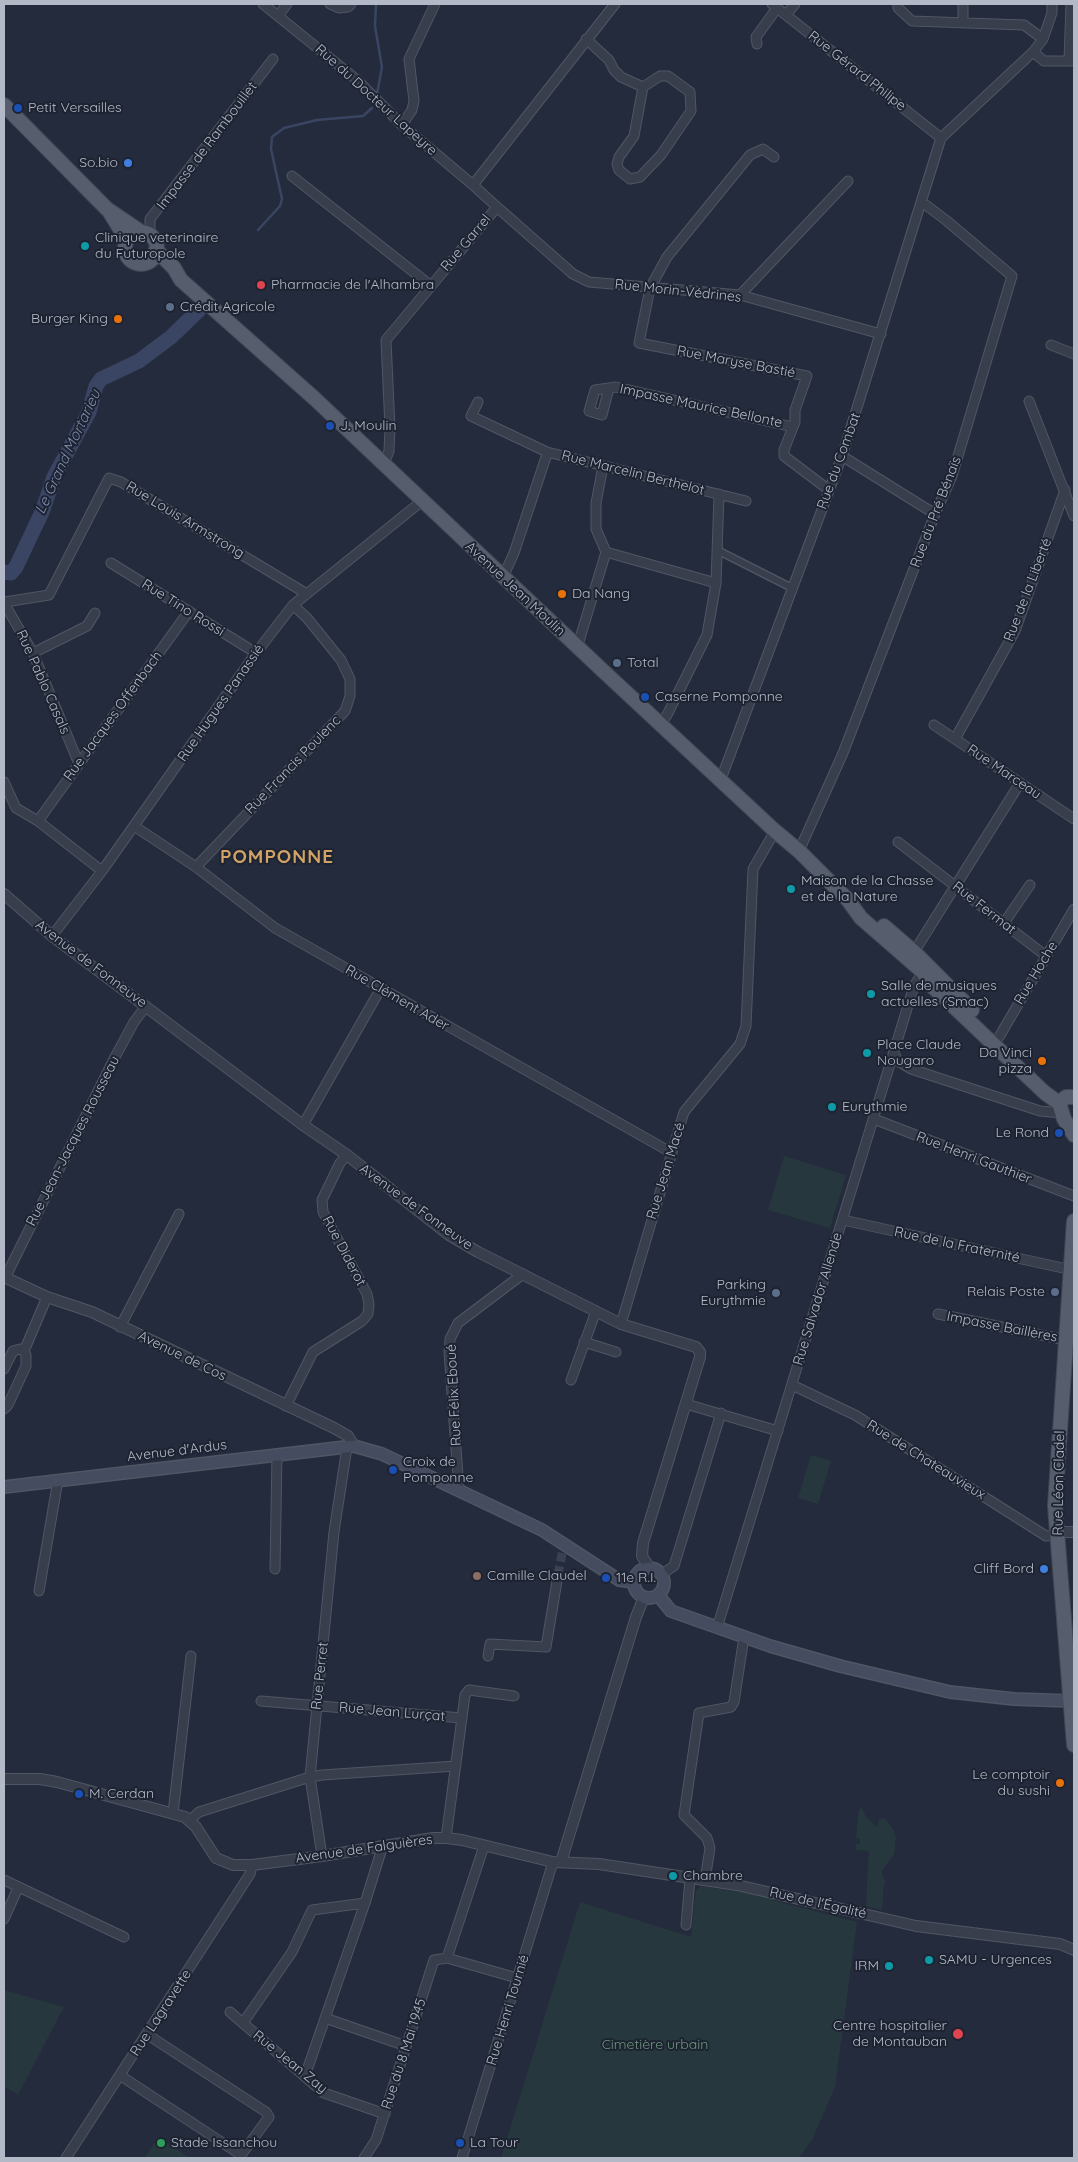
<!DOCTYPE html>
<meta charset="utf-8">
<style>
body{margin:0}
#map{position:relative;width:1078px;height:2162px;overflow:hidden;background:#242b3c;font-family:Quicksand,sans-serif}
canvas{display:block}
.frame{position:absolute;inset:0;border:5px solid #b4b9c8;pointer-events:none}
</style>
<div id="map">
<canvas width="1078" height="2162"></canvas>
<div class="frame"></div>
</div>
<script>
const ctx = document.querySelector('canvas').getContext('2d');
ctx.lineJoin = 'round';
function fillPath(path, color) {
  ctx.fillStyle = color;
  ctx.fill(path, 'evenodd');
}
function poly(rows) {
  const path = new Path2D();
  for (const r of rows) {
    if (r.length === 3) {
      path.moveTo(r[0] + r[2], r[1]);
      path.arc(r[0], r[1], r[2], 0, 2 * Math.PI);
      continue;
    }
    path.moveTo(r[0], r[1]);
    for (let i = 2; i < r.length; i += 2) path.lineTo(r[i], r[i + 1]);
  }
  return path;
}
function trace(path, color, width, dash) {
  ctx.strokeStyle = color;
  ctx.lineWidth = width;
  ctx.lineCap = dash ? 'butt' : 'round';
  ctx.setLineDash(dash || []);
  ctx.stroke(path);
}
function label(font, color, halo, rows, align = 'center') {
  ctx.font = font + ' Quicksand,sans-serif';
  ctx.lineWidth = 4;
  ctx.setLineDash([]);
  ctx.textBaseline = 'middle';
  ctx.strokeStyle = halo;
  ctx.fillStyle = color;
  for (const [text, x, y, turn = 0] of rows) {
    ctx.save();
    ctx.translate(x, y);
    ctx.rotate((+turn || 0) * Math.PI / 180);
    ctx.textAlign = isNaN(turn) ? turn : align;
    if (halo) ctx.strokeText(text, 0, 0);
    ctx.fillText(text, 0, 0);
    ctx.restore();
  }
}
fillPath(poly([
 [784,1156,846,1175,830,1228,768,1210],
 [811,1455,831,1461,818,1504,798,1498],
 [862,1808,866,1817,877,1827,880,1818,886,1819,893,1829,896,1837,894,1854,882,1871,883,1878,886,1883,884,1884,882,1910,866,1906,869,1851,856,1850,856,1844,860,1844,860,1838,856,1838,859,1810],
 [701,1886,773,1897,772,1900,857,1922,835,2087,813,2138,799,2158,501,2158,580,1902,691,1937,696,1891],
 [4,1990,64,2007,18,2095,4,2086],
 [158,2137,175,2148,190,2158,145,2158]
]), '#26383d');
trace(poly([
 [376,4,375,26,382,67,377,94],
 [258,230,280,206,282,199,271,149,272,137,284,128,317,120,363,116,372,108]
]), '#394563', 2.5);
trace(poly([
 [4,572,11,573,16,567,42,512,54,477,89,412,96,386,101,379,139,361,171,337,199,310]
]), '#394563', 15);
trace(poly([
 [558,1575,564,1543]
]), '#3a4051', 9, [9, 4.5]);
const pedestrian = poly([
 [717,550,792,588]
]);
const minor = poly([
 [263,4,357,80,402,125,473,185],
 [330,4,339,8,348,7,351,4],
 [772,4,941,138],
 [898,4,898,8,912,21,1024,25,1043,39],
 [786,15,795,4],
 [278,16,287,4],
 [963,23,963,4],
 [586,39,609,60,614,70,621,77,643,87],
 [757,44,756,37,777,8],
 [1033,52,1044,61,1074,61],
 [1069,61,1071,4],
 [660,76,668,76,690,92,691,111,661,155,640,177,630,179,619,170,617,164,619,157,634,136,643,87,660,76],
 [402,125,412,110,414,101,409,59,435,4],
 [941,138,1033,52,1043,39,1052,13,1052,4],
 [774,157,763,149,750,155,667,257,650,288,639,343,807,376,795,410,795,422,784,450,784,456,829,490],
 [292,176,430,285],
 [497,207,573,274,589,282,740,295,881,334],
 [150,235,150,219,273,59],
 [740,295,848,181],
 [1051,345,1074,354],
 [609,388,602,415,589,411,595,390,616,387,793,427],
 [1029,401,1074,516],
 [478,402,471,416,547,452,746,501],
 [842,456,935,514],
 [384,464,389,451,390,428,386,340,497,207,473,185,615,4],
 [606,552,716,583],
 [111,563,256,653],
 [503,577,514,553,546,457],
 [5,602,49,595,109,478,121,482,307,594],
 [4,603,33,653,79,764],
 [577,648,606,552,596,529,596,503,603,466],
 [33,653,87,626,95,613],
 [660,725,667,715,707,635,716,583,719,494],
 [934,725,1074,819],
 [955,739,1015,631,1065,490],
 [721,779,842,456,941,138],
 [4,782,16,808,38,821,102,871],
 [38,821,189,611],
 [134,826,196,867,275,928,672,1153],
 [898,842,1046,956],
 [799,851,843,753,935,514,952,476,1012,276,947,221,926,205,922,204],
 [196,867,345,711,350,696,350,679,341,660,307,618,293,605],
 [1004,923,1030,885],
 [52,936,102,871,256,653,293,605,422,501],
 [910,955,914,952,1020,783],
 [999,1037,1074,909],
 [894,1053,898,1061,911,1069,1040,1111,1061,1113],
 [874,1119,1074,1196],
 [303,1125,381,988],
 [843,1220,1072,1270],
 [5,1278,115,1057,134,1022,146,1006],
 [938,1314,1066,1340],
 [621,1324,684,1112,740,1044,746,1026,753,869,775,831],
 [120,1327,179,1214],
 [584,1342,616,1352],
 [24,1351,47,1297],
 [4,1369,13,1351,20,1349,24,1351,26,1355,26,1366,8,1405,4,1409],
 [571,1380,596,1311],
 [792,1385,855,1415,1046,1536,1057,1535],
 [686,1404,778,1431],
 [286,1406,313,1352,362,1321,368,1314,369,1304,367,1294,323,1212,322,1200,340,1163,347,1155],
 [459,1490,449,1352,450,1339,458,1323,523,1274],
 [275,1569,277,1455],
 [662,1574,674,1566,721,1413],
 [39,1591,58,1480],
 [717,1628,914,986,923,972],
 [488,1656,490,1644,546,1647,558,1575],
 [261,1701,462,1718],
 [173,1813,191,1656],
 [190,1820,199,1812,310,1777,334,1532,347,1447],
 [446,1838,465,1695,469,1690,514,1696],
 [322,1856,310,1777,322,1775,456,1766],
 [4,1880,124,1937],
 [705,1880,710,1848,707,1838,684,1815,699,1713,731,1707,734,1702,744,1637],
 [4,1919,18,1888],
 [686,1925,690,1879],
 [447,1958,484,1846],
 [230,2012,324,2093,385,2114],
 [325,2018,406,2046],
 [243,2023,292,1952,312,1910,365,1903],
 [121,2076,241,2155,269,2117,266,2112,148,2035],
 [305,2076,365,1903,383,1845],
 [66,2158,250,1874,252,1865],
 [364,2158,376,2140,434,1960,447,1958,517,1978],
 [462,2158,553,1862]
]);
const tertiary = poly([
 [4,894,52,936,303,1125,347,1155,449,1235,478,1252,621,1324,696,1347,700,1352,700,1357,643,1543,642,1556,649,1567],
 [4,1277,47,1297,92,1312,334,1428,348,1436,354,1446],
 [1057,1535,1064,1532,1074,1532],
 [4,1779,40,1779,57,1782,185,1817,196,1827,216,1858,233,1865,252,1865,322,1856,433,1838,446,1838,462,1840,553,1862,599,1864,737,1885,916,1926,1060,1944,1074,1950],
 [561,1862,636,1617,644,1597]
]);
const secondary = poly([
 [4,1487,354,1446,382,1454,542,1530,619,1580,633,1582],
 [649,1583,15],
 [658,1595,671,1611,770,1646,840,1666,950,1692,1014,1699,1071,1701]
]);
const primary = poly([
 [4,105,107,209,141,232],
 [109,211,127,240],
 [141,248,16],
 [156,250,174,268,181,280,314,398,600,668,775,831,799,851,848,900,861,918,923,972,933,987,1045,1093,1059,1103],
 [884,926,914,952,972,1010],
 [1074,1097,1066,1097,1059,1103,1064,1119,1074,1135],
 [1074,1221,1055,1506,1074,1745]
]);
trace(pedestrian, '#505664', 9);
trace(minor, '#505664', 11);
trace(tertiary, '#505664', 12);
trace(secondary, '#505664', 14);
trace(primary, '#414755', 16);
trace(pedestrian, '#383e4c', 6);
trace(minor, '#383e4c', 9);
trace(tertiary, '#383e4c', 10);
trace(secondary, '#464c5f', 11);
trace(primary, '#565d6c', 14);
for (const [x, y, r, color] of [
 [18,108,5,"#1a4fb4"],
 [128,163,5,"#3f7fe0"],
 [85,246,5,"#0f9aa8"],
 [261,285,5,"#e0444e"],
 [170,307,5,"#5c6f8a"],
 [118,319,5,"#e8710a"],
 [330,426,5,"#1a4fb4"],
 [562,594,5,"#e8710a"],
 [617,663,5,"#5c6f8a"],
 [645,697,5,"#1a4fb4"],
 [791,889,5,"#0f9aa8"],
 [871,994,5,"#0f9aa8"],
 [867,1053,5,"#0f9aa8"],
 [1042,1061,5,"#e8710a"],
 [832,1107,5,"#0f9aa8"],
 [1059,1133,5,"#1a4fb4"],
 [1055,1292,5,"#5c6f8a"],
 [776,1293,5,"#5c6f8a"],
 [393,1470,5,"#1a4fb4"],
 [1044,1569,5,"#3f7fe0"],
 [477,1576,5,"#8d6e63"],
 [606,1578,5,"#1a4fb4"],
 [1060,1783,5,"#e8710a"],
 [79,1794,5,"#1a4fb4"],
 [673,1876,5,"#0f9aa8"],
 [929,1960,5,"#0f9aa8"],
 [889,1966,5,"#0f9aa8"],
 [958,2034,6,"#e0444e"],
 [161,2143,5,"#2e9e5b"],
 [460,2143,5,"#1a4fb4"]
]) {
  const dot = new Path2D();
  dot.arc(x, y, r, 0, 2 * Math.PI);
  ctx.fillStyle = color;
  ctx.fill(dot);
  trace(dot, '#1d2331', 2);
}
label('14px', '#b4b9c8', '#1d2331', [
 ["Rue Gérard Philipe",857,71,38],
 ["Rue du Docteur Lapeyre",376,100,42],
 ["Impasse de Rambouillet",207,146,-53],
 ["Rue Garrel",466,243,-50],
 ["Rue Morin-Védrines",678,291,6],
 ["Rue Maryse Bastié",736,362,11],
 ["Impasse Maurice Bellonte",701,406,12],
 ["Rue du Combat",839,461,-70],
 ["Rue Marcelin Berthelot",633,473,14],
 ["Rue du Pré Bénaïs",936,512,-69],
 ["Rue Louis Armstrong",185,520,31],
 ["Avenue Jean Moulin",515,589,43],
 ["Rue de la Liberté",1028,590,-69],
 ["Rue Tino Rossi",183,608,32],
 ["Rue Pablo Casals",43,682,66],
 ["Rue Hugues Panassié",221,703,-55],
 ["Rue Jacques Offenbach",113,716,-54],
 ["Rue Francis Poulenc",293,765,-46],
 ["Rue Marceau",1004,772,34],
 ["Rue Fermat",984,908,38],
 ["Avenue de Fonneuve",91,964,37],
 ["Rue Hoche",1036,973,-59],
 ["Rue Clément Ader",397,998,30],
 ["Rue Jean-Jacques Rousseau",73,1141,-63],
 ["Rue Henri Gauthier",974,1158,21],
 ["Rue Jean Macé",666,1171,-73],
 ["Avenue de Fonneuve",416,1207,36],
 ["Rue de la Fraternité",957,1245,12],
 ["Rue Diderot",344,1251,62],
 ["Rue Salvador Allende",818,1299,-73],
 ["Impasse Baillères",1002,1327,11],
 ["Avenue de Cos",182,1356,26],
 ["Rue Félix Eboué",454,1395,-93],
 ["Avenue d'Ardus",177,1451,-7],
 ["Rue de Chateauvieux",926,1460,32],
 ["Rue Léon Cladel",1059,1483,-89],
 ["Rue Perret",320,1676,-84],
 ["Rue Jean Lurçat",392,1712,5],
 ["Avenue de Falguières",364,1849,-8],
 ["Rue de l'Égalité",818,1903,13],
 ["Rue Henri Tournié",508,2010,-73],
 ["Rue Lagravette",161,2013,-57],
 ["Rue du 8 Mai 1945",404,2054,-72],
 ["Rue Jean Zay",290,2062,39]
]);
label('14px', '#b4b9c8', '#1d2331', [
 ["Petit Versailles",28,108],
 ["So.bio",118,163,"right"],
 ["Clinique veterinaire",95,238],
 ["du Futuropole",95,254],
 ["Pharmacie de l'Alhambra",271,285],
 ["Crédit Agricole",180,307],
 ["Burger King",108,319,"right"],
 ["J. Moulin",340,426],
 ["Da Nang",572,594],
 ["Total",627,663],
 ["Caserne Pomponne",655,697],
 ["Maison de la Chasse",801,881],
 ["et de la Nature",801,897],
 ["Salle de musiques",881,986],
 ["actuelles (Smac)",881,1002],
 ["Place Claude",877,1045],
 ["Nougaro",877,1061],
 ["Da Vinci",1032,1053,"right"],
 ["pizza",1032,1069,"right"],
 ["Eurythmie",842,1107],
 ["Le Rond",1049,1133,"right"],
 ["Parking",766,1285,"right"],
 ["Eurythmie",766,1301,"right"],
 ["Relais Poste",1045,1292,"right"],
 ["Croix de",403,1462],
 ["Pomponne",403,1478],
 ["Cliff Bord",1034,1569,"right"],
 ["Camille Claudel",487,1576],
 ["11e R.I.",616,1578],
 ["Le comptoir",1050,1775,"right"],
 ["du sushi",1050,1791,"right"],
 ["M. Cerdan",89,1794],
 ["Chambre",683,1876],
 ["SAMU - Urgences",939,1960],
 ["IRM",879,1966,"right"],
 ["Centre hospitalier",947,2026,"right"],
 ["de Montauban",947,2042,"right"],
 ["Stade Issanchou",171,2143],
 ["La Tour",470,2143]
], 'left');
label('14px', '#6c987c', '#1d2331', [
 ["Cimetière urbain",655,2045]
]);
label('italic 15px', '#7c8cae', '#1d2331', [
 ["Le Grand Mortarieu",68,452,-65]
]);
ctx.letterSpacing = '1px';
label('bold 19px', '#d1a266', '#1d2331', [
 ["POMPONNE",277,857]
]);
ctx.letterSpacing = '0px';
</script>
